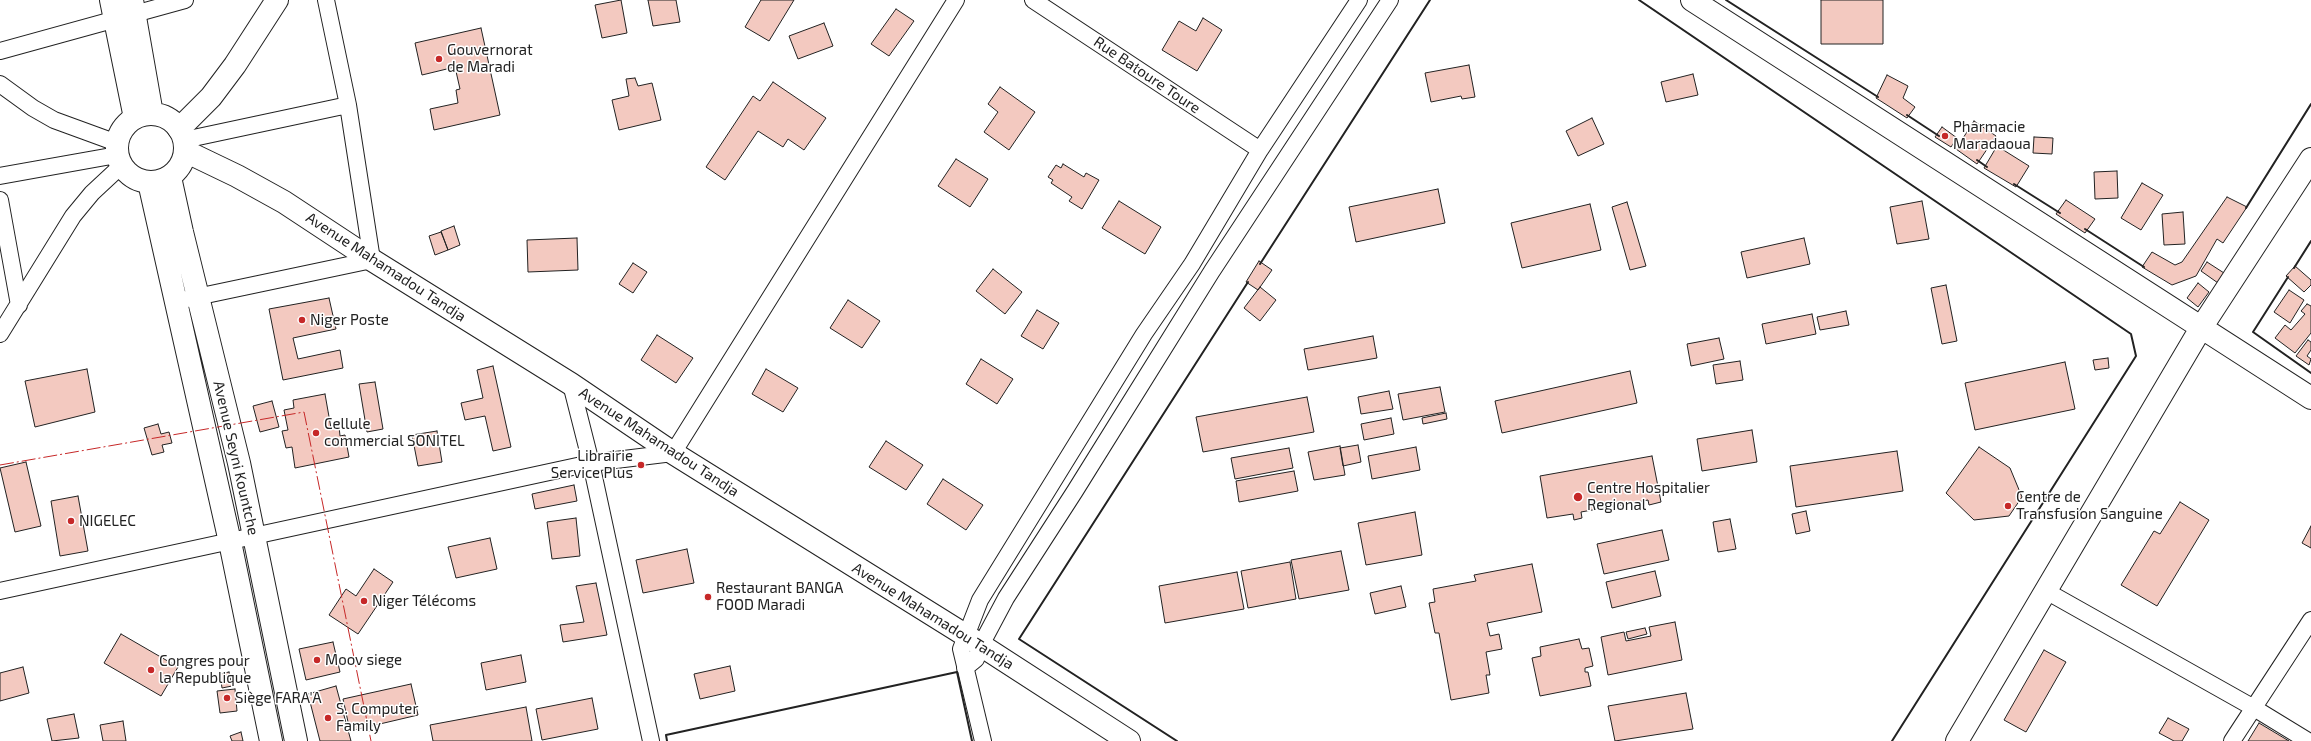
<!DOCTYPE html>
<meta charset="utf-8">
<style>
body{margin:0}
canvas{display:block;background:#fff}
</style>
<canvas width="2311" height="741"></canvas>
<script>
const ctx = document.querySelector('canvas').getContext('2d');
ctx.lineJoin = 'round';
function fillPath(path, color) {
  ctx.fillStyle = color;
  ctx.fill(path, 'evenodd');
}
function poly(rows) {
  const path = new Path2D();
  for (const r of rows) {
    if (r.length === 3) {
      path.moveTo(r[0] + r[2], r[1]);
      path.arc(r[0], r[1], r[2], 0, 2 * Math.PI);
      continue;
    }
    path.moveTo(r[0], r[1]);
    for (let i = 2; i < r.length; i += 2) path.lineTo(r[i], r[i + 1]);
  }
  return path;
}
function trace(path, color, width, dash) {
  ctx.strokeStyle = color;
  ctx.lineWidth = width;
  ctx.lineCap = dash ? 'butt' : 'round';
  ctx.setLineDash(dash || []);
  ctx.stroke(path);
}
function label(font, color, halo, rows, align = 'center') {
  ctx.font = font + ' "Exo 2",sans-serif';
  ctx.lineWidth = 3;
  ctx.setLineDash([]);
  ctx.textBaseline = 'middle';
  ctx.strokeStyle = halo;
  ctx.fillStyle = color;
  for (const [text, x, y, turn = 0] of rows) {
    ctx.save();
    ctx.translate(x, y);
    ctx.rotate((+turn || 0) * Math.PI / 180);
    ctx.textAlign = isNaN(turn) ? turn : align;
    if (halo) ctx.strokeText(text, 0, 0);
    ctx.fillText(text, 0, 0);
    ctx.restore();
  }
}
const building = poly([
 [621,0,627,33,602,38,595,5,621,0],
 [648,0,676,0,680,22,653,26,648,0],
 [761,0,794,0,769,41,745,27,761,0],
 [1821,0,1883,0,1883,44,1821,44,1821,0],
 [896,9,914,21,889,56,871,44,896,9],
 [1203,18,1222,30,1197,71,1162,50,1179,21,1196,31,1203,18],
 [824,23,833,46,798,59,789,36,824,23],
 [481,28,500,115,434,130,430,109,458,103,456,90,460,89,455,67,422,75,415,43,481,28],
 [1469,65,1475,97,1462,99,1461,96,1431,102,1425,73,1469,65],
 [1693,74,1698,95,1666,102,1661,82,1693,74],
 [1887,75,1908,86,1903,98,1915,107,1907,118,1876,98,1887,75],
 [635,78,638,86,652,83,661,120,619,130,612,100,629,96,626,79,635,78],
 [773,82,826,118,804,150,788,139,783,147,758,131,725,180,706,167,753,96,760,101,773,82],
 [1000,87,1035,112,1009,150,984,132,998,112,988,104,1000,87],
 [1592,118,1604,144,1578,156,1566,131,1592,118],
 [1974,121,1996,136,1977,164,1956,149,1974,121],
 [1942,127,1957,138,1951,147,1935,137,1942,127],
 [2034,137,2053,138,2052,154,2033,153,2034,137],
 [1997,146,2029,166,2016,187,1984,168,1997,146],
 [956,159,988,179,970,207,938,186,956,159],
 [1063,164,1084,177,1086,173,1099,180,1082,209,1069,201,1072,197,1051,183,1053,180,1048,177,1056,165,1061,168,1063,164],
 [2117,171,2118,198,2095,199,2094,172,2117,171],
 [2142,183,2163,195,2141,230,2121,218,2142,183],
 [1438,189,1445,223,1356,242,1349,207,1438,189],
 [2227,197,2247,207,2223,243,2217,239,2196,276,2172,285,2142,267,2152,252,2175,265,2182,262,2227,197],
 [2066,200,2095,219,2085,233,2056,214,2066,200],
 [1119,201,1161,227,1145,254,1102,228,1119,201],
 [1922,201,1929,239,1897,244,1890,207,1922,201],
 [1627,202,1646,266,1630,270,1612,207,1627,202],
 [1590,204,1601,250,1522,268,1511,223,1590,204],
 [2183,212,2185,244,2164,245,2162,214,2183,212],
 [454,226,460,245,448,250,441,231,454,226],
 [441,232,448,250,435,255,429,236,441,232],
 [577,238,578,270,528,272,527,240,577,238],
 [1804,238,1810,264,1747,278,1741,252,1804,238],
 [1259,261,1272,270,1258,290,1246,282,1259,261],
 [2207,262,2224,273,2218,283,2201,271,2207,262],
 [633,263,647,272,633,293,619,284,633,263],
 [2295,266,2311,280,2311,285,2304,292,2286,276,2295,266],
 [993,269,1022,292,1005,314,976,291,993,269],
 [2198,283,2209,292,2198,307,2187,298,2198,283],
 [1946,285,1957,341,1942,344,1931,288,1946,285],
 [1260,287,1276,300,1260,321,1244,308,1260,287],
 [2289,290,2304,300,2290,323,2274,312,2289,290],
 [329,298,336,329,293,338,298,359,340,350,343,368,283,380,269,309,329,298],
 [848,300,880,321,862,348,830,328,848,300],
 [2307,304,2311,306,2311,333,2295,353,2275,338,2285,325,2291,330,2305,314,2301,311,2307,304],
 [1037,310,1059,323,1043,349,1021,336,1037,310],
 [1846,311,1849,325,1820,330,1817,317,1846,311],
 [1812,314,1816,334,1766,344,1762,324,1812,314],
 [657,335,693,358,676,383,641,360,657,335],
 [1373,336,1377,358,1308,370,1304,349,1373,336],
 [1719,338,1724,359,1691,366,1687,344,1719,338],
 [2308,340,2311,342,2311,350,2307,356,2311,359,2309,365,2296,356,2308,340],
 [2108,358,2109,368,2095,370,2093,360,2108,358],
 [981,359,1013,379,997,404,966,384,981,359],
 [1740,361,1743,380,1716,384,1713,365,1740,361],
 [2065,362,2075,409,1975,430,1965,383,2065,362],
 [493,366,511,447,493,451,485,416,465,420,461,403,483,398,477,370,493,366],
 [87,369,95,412,35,427,25,381,87,369],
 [766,369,798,388,783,412,752,394,766,369],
 [1630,371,1637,403,1502,433,1495,401,1630,371],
 [375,382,383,429,367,432,359,384,375,382],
 [1440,387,1445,412,1403,420,1398,394,1440,387],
 [1389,391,1393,409,1361,414,1358,397,1389,391],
 [325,394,331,428,339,426,340,436,345,435,349,457,295,468,292,447,286,448,282,431,288,430,284,410,294,408,293,400,325,394],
 [1307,397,1314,432,1203,452,1196,417,1307,397],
 [272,401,279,427,260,432,253,406,272,401],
 [1446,413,1447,419,1423,424,1422,418,1446,413],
 [1391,418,1394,434,1364,440,1361,424,1391,418],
 [158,424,161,434,169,432,172,443,162,445,164,452,152,455,144,428,158,424],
 [1752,430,1757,462,1702,471,1697,439,1752,430],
 [437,431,442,462,418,466,412,435,437,431],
 [886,441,923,465,906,490,869,467,886,441],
 [1358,445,1361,462,1343,466,1340,448,1358,445],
 [1340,446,1345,475,1314,480,1308,452,1340,446],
 [1416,447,1420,470,1372,479,1368,456,1416,447],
 [1979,447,2010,468,2022,497,2009,516,1974,520,1946,493,1979,447],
 [1289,448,1293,468,1235,479,1231,458,1289,448],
 [1897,451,1903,491,1796,507,1790,466,1897,451],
 [1652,456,1661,502,1649,505,1648,500,1581,512,1582,518,1574,520,1573,514,1547,518,1540,476,1652,456],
 [26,462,41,526,15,532,0,468,26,462],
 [1294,471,1298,491,1239,502,1236,481,1294,471],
 [943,479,983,505,966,530,927,504,943,479],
 [574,485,577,501,535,509,532,494,574,485],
 [78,496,88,551,60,556,51,501,78,496],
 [2180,502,2209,520,2157,606,2121,585,2154,531,2160,534,2180,502],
 [1806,511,1810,531,1796,534,1792,514,1806,511],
 [1415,512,1422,555,1366,565,1358,523,1415,512],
 [576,518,580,556,552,559,547,522,576,518],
 [1730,519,1736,549,1718,552,1713,522,1730,519],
 [2311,526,2311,548,2302,543,2311,526],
 [1662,530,1669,560,1604,574,1597,544,1662,530],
 [490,538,497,569,456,578,448,547,490,538],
 [687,549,694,583,643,593,636,560,687,549],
 [1341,551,1349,590,1299,599,1291,560,1341,551],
 [1290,562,1296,599,1248,608,1241,571,1290,562],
 [1532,564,1542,612,1487,623,1490,636,1499,634,1502,649,1486,652,1490,675,1486,675,1489,693,1451,700,1439,633,1435,633,1429,603,1435,602,1433,589,1476,581,1474,575,1532,564],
 [374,569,393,582,358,634,329,615,346,589,356,596,374,569],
 [1655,571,1661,596,1612,608,1606,582,1655,571],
 [1237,572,1244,609,1165,623,1159,586,1237,572],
 [596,583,607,635,563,642,560,625,584,622,576,586,596,583],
 [1401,586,1406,607,1375,614,1370,593,1401,586],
 [1675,622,1682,660,1608,675,1601,637,1624,632,1626,641,1651,636,1649,627,1675,622],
 [1645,628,1647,634,1628,639,1626,632,1645,628],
 [121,634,178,667,161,696,104,663,121,634],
 [1579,639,1582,649,1589,648,1593,666,1585,668,1585,672,1588,672,1591,686,1540,696,1532,658,1541,656,1540,647,1579,639],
 [333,642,340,672,306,680,299,649,333,642],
 [2044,650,2066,662,2026,732,2004,720,2044,650],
 [521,655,526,682,486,690,481,663,521,655],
 [730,666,735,691,700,699,694,674,730,666],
 [23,667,29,693,0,701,0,673,23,667],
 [229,672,232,686,222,688,220,674,229,672],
 [411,684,418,715,350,731,343,699,411,684],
 [336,686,351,741,320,741,308,694,336,686],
 [235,689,237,711,220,713,217,691,235,689],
 [1686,693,1693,729,1615,741,1608,706,1686,693],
 [592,698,598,729,542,740,536,709,592,698],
 [526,707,532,741,433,741,430,725,526,707],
 [74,714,79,738,52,741,47,719,74,714],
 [2168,718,2189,729,2182,741,2174,741,2159,733,2168,718],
 [123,721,126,741,103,741,100,725,123,721],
 [2259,723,2289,741,2248,741,2259,723],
 [241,732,243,741,232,741,230,736,241,732]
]);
fillPath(building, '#f3c9c0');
trace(building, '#222', 1);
const street = poly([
 [1033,0,1260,150],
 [0,51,185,0],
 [0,84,33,108,54,120,117,143],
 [184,140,348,105],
 [0,176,117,155],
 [0,200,19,305],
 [187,299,372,260,348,105,326,0],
 [0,334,73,216,92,193,121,166],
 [571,384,591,463,651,741],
 [0,591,591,463,673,453,956,0],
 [2046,591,2254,708,2308,741],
 [965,668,976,659,981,645,1006,598,1075,491,1212,271,1390,0],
 [983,741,961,649,980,600,1144,334,1192,264,1260,150,1359,0],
 [2232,741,2311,620]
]);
const secondary = poly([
 [1692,0,2311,398],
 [179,129,211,97,235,65,277,0],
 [185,151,237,176,284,202,372,260,571,384,673,453,965,635,1129,741],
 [1957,741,2201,328,2311,159]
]);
const highway = poly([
 [111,0,135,118],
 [132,0,152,114],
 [151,148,34],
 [170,177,182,232,239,463,296,741],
 [149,182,230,542,271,741]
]);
trace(street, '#222', 18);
trace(secondary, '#222', 24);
trace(highway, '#222', 24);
trace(street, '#fff', 16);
trace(secondary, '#fff', 22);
trace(highway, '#fff', 22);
trace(poly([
 [1639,0,2131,334,2136,356,1892,741],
 [1726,0,1878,97],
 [1907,115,1939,136],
 [1977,160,1987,167],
 [2014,184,2060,213],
 [2246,208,2311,104],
 [2085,229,2144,267],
 [1260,264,1430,0],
 [2294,268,2311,241],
 [2288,277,2253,332,2311,373],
 [667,741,666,735,957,672,972,741],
 [1177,741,1019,639,1248,282]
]), '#222', 2);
trace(poly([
 [0,465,304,412,371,741]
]), '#c62828', 1, [14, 3, 2, 3]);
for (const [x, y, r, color] of [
 [439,59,4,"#c62828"],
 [1945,136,4,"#c62828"],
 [302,320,4,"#c62828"],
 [316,433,4,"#c62828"],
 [641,465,4,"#c62828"],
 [1578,497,5,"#c62828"],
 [2008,506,4,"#c62828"],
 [71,521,4,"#c62828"],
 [708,597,4,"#c62828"],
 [364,601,4,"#c62828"],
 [317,660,4,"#c62828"],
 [151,670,4,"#c62828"],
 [227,698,4,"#c62828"],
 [328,718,4,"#c62828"]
]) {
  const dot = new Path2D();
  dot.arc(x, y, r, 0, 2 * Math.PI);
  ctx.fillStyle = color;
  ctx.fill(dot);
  trace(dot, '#fff', 1.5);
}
label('15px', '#222', '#fff', [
 ["Gouvernorat",447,50],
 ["de Maradi",447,67],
 ["Pharmacie",1953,127],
 ["Maradaoua",1953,144],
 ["Niger Poste",310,320],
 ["Cellule",324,424],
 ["commercial SONITEL",324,441],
 ["Librairie",633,456,"right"],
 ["Service Plus",633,473,"right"],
 ["Centre Hospitalier",1587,488],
 ["Regional",1587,505],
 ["Centre de",2016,497],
 ["Transfusion Sanguine",2016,514],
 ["NIGELEC",79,521],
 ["Restaurant BANGA",716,588],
 ["FOOD Maradi",716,605],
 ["Niger Télécoms",372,601],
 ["Moov siege",325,660],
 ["Congres pour",159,661],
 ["la Republique",159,678],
 ["Siège FARA'A",235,698],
 ["S. Computer",336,709],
 ["Family",336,726]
], 'left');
label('15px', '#222', '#fff', [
 ["Rue Batoure Toure",1147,75,34],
 ["Avenue Mahamadou Tandja",386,267,33],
 ["Avenue Mahamadou Tandja",659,442,33],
 ["Avenue Seyni Kountche",236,458,77],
 ["Avenue Mahamadou Tandja",933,616,32]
]);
</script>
